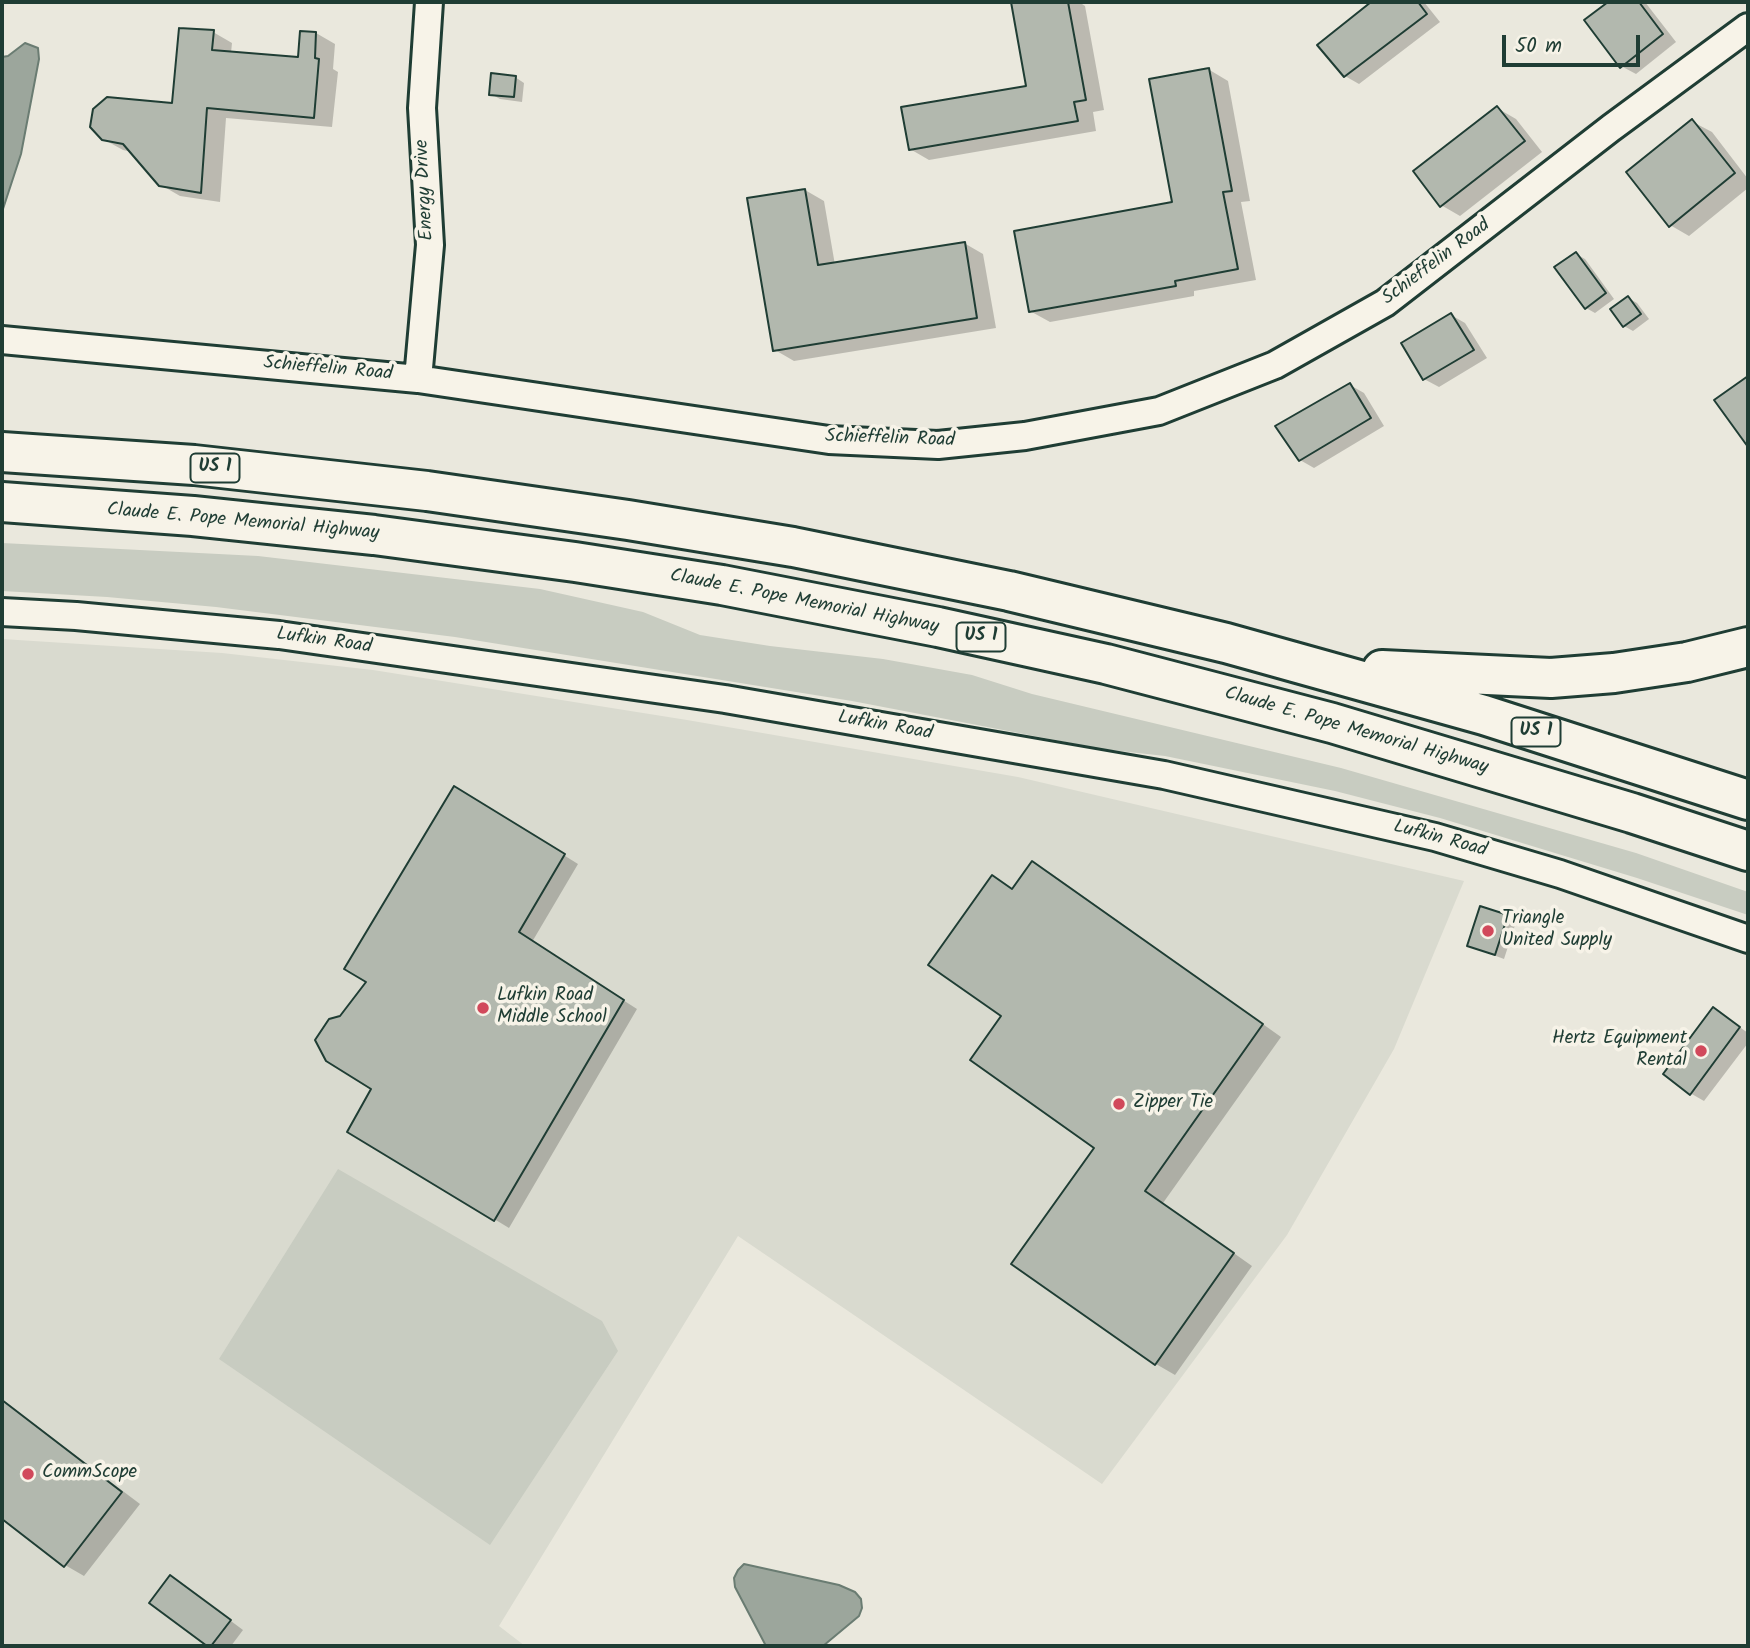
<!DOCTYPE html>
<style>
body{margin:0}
#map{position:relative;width:1750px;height:1648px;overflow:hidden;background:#eae8dd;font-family:Kalam,sans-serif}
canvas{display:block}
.frame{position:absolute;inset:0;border:4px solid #1f3d34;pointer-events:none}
.scale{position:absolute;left:1502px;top:35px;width:138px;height:32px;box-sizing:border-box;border:4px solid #1f3d34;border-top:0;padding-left:9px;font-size:21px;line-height:24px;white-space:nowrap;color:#1f3d34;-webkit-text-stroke:5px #f7f3e8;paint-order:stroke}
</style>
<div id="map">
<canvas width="1750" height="1648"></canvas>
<div class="frame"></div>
<div class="scale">50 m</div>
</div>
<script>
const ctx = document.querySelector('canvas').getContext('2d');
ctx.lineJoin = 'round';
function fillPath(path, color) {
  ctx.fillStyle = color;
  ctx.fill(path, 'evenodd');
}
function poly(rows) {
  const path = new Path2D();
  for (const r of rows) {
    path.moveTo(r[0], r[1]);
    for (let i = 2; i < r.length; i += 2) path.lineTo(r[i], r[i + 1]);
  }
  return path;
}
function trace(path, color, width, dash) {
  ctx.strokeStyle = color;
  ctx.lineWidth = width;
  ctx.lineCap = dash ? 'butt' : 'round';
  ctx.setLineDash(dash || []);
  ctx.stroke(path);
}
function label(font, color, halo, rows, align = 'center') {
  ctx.font = font + ' Kalam,sans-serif';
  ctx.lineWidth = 7;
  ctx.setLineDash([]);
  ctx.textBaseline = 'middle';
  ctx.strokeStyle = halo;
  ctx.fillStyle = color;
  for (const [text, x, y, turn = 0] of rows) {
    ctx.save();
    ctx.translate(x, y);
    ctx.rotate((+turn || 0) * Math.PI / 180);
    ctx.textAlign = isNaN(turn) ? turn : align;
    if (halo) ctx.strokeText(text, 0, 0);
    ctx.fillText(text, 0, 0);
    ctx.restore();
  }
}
fillPath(poly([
 [2,639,222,653,373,670,687,720,1018,777,1464,881,1394,1049,1287,1235,1102,1484,738,1236,499,1626,525,1646,2,1646]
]), '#d9dacf');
fillPath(poly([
 [2,543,258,556,540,589,643,612,700,635,770,646,883,659,972,675,1032,694,1341,768,1636,853,1748,892,1748,915,1637,878,1440,818,1335,791,1165,756,1102,749,852,701,455,637,216,607,107,597,2,591],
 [338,1169,602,1321,618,1351,490,1545,219,1359]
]), '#c8ccc1');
const water = poly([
 [25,43,38,48,39,59,21,154,2,212,2,57,8,56,25,43],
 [744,1564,839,1585,855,1592,861,1599,862,1608,859,1616,823,1646,766,1646,735,1587,734,1578,738,1570,744,1564]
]);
fillPath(water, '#9ca69c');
trace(water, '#6a7c72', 2);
fillPath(poly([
 [1025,2,1079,2,1085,6,1104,110,1093,112,1096,131,929,160,910,149,1028,87,1013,4],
 [1374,2,1424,2,1440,22,1359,84,1345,76,1319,45],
 [1611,2,1645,2,1676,42,1636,74,1621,66,1587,21],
 [213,32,232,43,231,53,300,59,316,33,335,44,333,69,338,72,332,127,226,118,220,202,180,196,161,185,132,152,123,150,103,139,173,105],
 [1208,69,1228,81,1250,201,1241,202,1256,280,1194,291,1194,296,1050,322,1030,311,1174,204],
 [515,77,524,83,522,102,500,99,491,94],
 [1497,108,1516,119,1542,152,1460,216,1441,205],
 [1693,122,1712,132,1748,179,1748,188,1689,236,1670,225],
 [805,190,824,201,835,265,964,243,983,254,996,328,794,361,775,350],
 [1576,254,1585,259,1614,299,1595,313,1586,308],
 [1628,298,1637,303,1649,319,1633,331,1624,326],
 [1451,315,1465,323,1487,358,1439,387,1424,379],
 [1350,385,1364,393,1384,426,1314,468,1300,460],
 [469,796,578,864,532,942,637,1009,509,1228,349,1131,374,1089,341,1017,369,981],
 [1033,863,1052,874,1281,1037,1163,1203,1252,1266,1175,1375,1156,1364,1096,1147,1003,1015,993,877,1014,890],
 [1507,917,1516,922,1504,959,1469,946],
 [1714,1009,1748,1033,1748,1043,1704,1101,1690,1093],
 [2,1400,140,1504,84,1576,65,1565,2,1517],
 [184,1586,243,1630,231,1646,210,1646,151,1603]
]), '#0003');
const building = poly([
 [1011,2,1068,2,1086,100,1074,102,1078,121,909,150,901,107,1026,86,1011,2],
 [1371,2,1418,2,1427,14,1344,77,1317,45,1371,2],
 [1608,2,1639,2,1663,34,1620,68,1584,20,1608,2],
 [179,28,214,30,212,50,298,57,300,31,316,32,315,58,319,59,314,118,207,108,201,193,159,186,123,144,102,140,90,127,93,109,107,97,172,103,179,28],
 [1209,68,1232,191,1223,192,1238,269,1175,281,1176,286,1029,312,1014,231,1172,202,1149,79,1209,68],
 [491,73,516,76,514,97,489,95,491,73],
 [1497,106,1525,141,1440,207,1413,171,1497,106],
 [1692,119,1735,173,1669,227,1626,172,1692,119],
 [805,189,818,265,965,242,977,318,773,351,747,198,805,189],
 [1576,252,1606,293,1585,309,1554,267,1576,252],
 [1628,296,1641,314,1623,327,1610,309,1628,296],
 [1451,313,1474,350,1423,380,1401,343,1451,313],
 [1748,376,1748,447,1714,400,1748,376],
 [1350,383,1371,418,1299,461,1275,426,1350,383],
 [454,786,565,854,519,932,624,1000,494,1221,347,1132,371,1089,326,1061,315,1040,329,1019,340,1016,366,982,344,969,454,786],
 [1032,861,1263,1024,1145,1191,1234,1253,1155,1365,1011,1264,1094,1148,970,1060,1001,1016,928,965,992,875,1012,889,1032,861],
 [1480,906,1508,915,1495,955,1467,946,1480,906],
 [1713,1007,1740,1027,1690,1095,1663,1074,1713,1007],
 [2,1400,122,1492,64,1567,2,1519,2,1400],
 [170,1575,231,1620,211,1646,207,1646,149,1603,170,1575]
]);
fillPath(building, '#b2b8ae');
trace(building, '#1f3d34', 2);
const minor = poly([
 [2,340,418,379,829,440,938,445,1025,436,1159,411,1275,365,1385,303,1611,128,1748,27],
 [418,379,430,245,422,108,429,2],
 [2,612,76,616,279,635,725,699,1164,775,1435,837,1560,874,1748,939]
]);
const highway = poly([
 [2,452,194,465,427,491,628,520,793,547,1009,591,1226,643,1484,715,1748,800],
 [2,502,193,516,374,535,575,562,722,585,938,627,1106,664,1332,723,1632,813,1748,851],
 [1382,670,1551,678,1614,673,1687,662,1748,647]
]);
trace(minor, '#1f3d34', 32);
trace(highway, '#1f3d34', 44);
trace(minor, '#f7f3e8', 26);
trace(highway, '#f7f3e8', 38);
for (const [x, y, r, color] of [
 [1488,931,7,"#d1495b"],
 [483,1008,7,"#d1495b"],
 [1701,1051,7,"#d1495b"],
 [1119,1104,7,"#d1495b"],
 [28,1474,7,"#d1495b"]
]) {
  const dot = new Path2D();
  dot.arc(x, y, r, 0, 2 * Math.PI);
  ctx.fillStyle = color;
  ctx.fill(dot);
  trace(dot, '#f7f3e8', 2.5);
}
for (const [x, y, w] of [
 [215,468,49],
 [981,637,49],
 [1536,732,49]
]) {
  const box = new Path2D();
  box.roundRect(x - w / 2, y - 14.5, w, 29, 5);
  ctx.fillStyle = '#f7f3e8';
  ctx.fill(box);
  trace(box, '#1f3d34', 2);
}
label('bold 18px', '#1f3d34', null, [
 ["US 1",215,468],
 ["US 1",981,637],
 ["US 1",1536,732]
]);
label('19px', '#1f3d34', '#f7f3e8', [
 ["Energy Drive",426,190,-93],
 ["Schieffelin Road",1437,263,-37],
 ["Schieffelin Road",328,370,5],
 ["Schieffelin Road",890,440,2],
 ["Claude E. Pope Memorial Highway",243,523,5],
 ["Claude E. Pope Memorial Highway",804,603,11],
 ["Lufkin Road",324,642,8],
 ["Lufkin Road",885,727,10],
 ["Claude E. Pope Memorial Highway",1356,732,16],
 ["Lufkin Road",1440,840,15]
]);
label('19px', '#1f3d34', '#f7f3e8', [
 ["Triangle",1502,920],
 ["United Supply",1502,942],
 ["Lufkin Road",497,997],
 ["Middle School",497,1019],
 ["Hertz Equipment",1687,1040,"right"],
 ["Rental",1687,1062,"right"],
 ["Zipper Tie",1133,1104],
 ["CommScope",42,1474]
], 'left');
</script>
